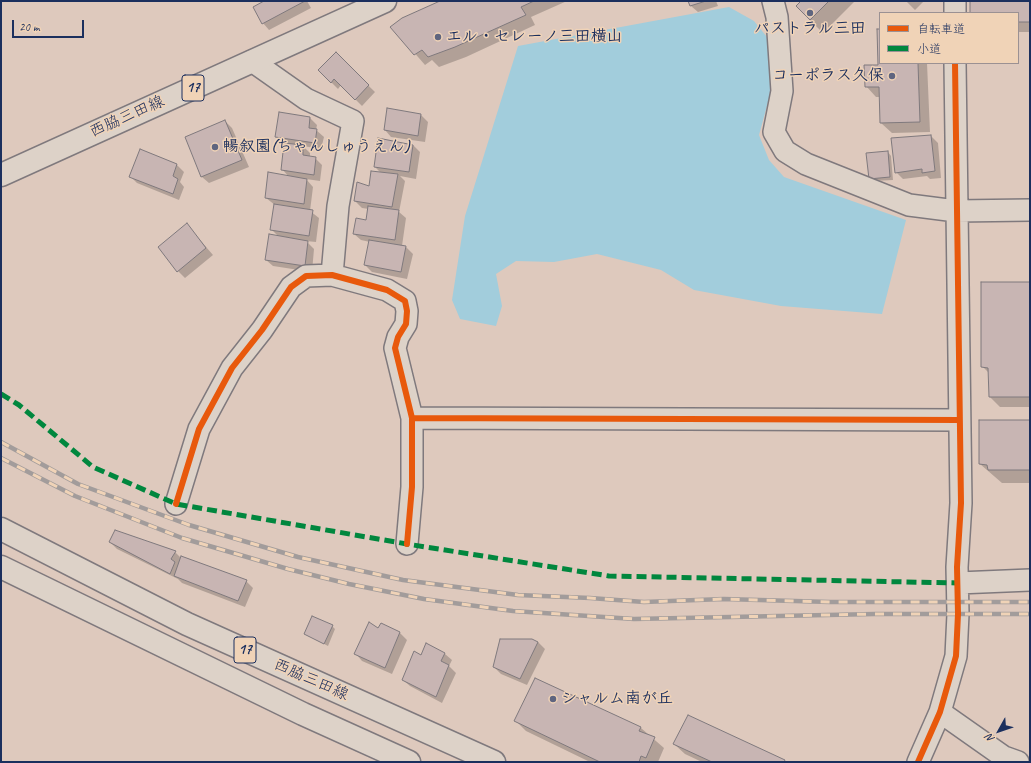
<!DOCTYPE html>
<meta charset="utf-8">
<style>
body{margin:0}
#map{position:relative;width:1031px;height:763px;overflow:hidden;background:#dec9bd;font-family:Caveat,"Klee One",sans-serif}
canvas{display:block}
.frame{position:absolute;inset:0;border:2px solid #1b2f5e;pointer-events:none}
.legend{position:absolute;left:879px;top:12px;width:140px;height:52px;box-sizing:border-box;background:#f0d3b7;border:1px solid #9b9193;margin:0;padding:5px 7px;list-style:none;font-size:12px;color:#1b2f5e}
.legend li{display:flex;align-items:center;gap:8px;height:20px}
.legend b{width:20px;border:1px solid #9b9193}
.north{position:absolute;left:979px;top:711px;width:40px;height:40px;-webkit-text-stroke:3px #f0d3b7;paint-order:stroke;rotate:230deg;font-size:11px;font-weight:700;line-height:16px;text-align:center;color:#1b2f5e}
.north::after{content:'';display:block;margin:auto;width:14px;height:18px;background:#1b2f5e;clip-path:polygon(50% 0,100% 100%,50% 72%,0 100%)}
.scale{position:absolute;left:12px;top:20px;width:72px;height:18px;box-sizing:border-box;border:2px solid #1b2f5e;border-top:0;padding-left:5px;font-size:12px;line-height:14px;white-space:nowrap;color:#1b2f5e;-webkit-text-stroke:3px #f0d3b7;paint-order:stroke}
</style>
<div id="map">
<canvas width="1031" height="763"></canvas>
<div class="frame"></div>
<ul class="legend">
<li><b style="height:5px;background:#e8590c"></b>自転車道</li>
<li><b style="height:5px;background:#00873e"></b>小道</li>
</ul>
<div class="north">N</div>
<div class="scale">20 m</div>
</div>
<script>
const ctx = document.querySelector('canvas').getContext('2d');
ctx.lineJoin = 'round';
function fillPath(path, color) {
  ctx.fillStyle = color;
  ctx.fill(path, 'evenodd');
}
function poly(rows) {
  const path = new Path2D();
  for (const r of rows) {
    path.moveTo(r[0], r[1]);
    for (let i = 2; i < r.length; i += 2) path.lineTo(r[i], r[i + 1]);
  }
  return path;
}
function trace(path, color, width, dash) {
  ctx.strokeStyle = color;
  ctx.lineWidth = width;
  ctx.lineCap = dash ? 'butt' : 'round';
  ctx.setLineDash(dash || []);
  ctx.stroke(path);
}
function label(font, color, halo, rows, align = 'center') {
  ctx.font = font + ' Caveat,"Klee One",sans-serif';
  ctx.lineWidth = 3;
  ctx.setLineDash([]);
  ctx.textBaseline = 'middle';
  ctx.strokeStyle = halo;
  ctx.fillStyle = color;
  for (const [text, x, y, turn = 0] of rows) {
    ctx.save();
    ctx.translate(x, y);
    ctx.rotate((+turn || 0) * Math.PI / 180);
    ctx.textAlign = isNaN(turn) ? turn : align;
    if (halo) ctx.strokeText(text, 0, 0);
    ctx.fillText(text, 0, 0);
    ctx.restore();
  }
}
fillPath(poly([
 [729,7,754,21,771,42,773,84,759,135,769,160,784,177,906,220,882,314,781,306,694,290,661,270,597,254,554,262,516,261,496,274,502,306,496,326,460,319,452,300,465,216,518,46]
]), '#a2cddc');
fillPath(poly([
 [267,1,307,1,311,8,269,30,263,23],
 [442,1,567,1,531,17,535,25,466,57,439,67,432,60,425,65,392,27],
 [689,1,716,1,718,6,698,12,691,6],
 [803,1,855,1,823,33,810,20],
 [906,1,924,1,915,10],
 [971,1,1030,1,1030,32,1018,32,1018,13,971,13],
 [880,30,880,63,927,63,930,132,892,133,881,123,880,97,876,97,866,86,879,66],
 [336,54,375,92,362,106,341,85,338,89,319,70],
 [421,115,428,122,425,142,391,137,385,130],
 [310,118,317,125,316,130,324,137,321,149,303,146,310,153,310,157,315,158,322,165,320,181,306,179,313,187,310,211,319,218,316,242,306,241,314,249,312,272,273,266,266,260,279,237,271,229,275,205,266,198,289,177,282,169,285,143,276,136],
 [225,121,232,128,249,167,209,183,202,177,186,138],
 [931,136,938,143,941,178,930,179,927,176,903,179,896,172,893,139],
 [413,145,420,152,416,179,400,176,405,181,399,212,406,218,402,246,406,247,413,254,407,279,372,272,365,265,370,242,361,240,354,234,367,221,369,209,362,208,355,201,381,173,375,167],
 [140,151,177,165,184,172,180,182,184,187,179,200,137,183,130,176],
 [888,152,891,156,893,180,873,181,870,178],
 [187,225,213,255,185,278,178,271],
 [1030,283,1030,407,1000,407,990,397,989,373,982,366],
 [1030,421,1030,483,1002,483,980,464],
 [110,542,175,552,181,558,246,581,253,588,245,607,182,583,178,579,117,549],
 [332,626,335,629,328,646,305,634],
 [379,629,400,633,407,640,392,674,362,661,356,654],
 [538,642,545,649,527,685,501,674,494,667],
 [427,645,445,654,452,660,449,666,456,673,442,703,410,686,403,680,422,656],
 [536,679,641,728,664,748,658,762,590,762,526,731,516,721],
 [674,744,784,761,785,762,702,762,685,754]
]), '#0003');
const building = poly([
 [264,1,305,1,262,24,253,7,264,1],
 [440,1,534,1,521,7,526,15,455,47,428,57,422,50,414,55,390,27,402,18,440,1],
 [688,1,706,1,690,6,688,1],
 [801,1,829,1,810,20,796,6,801,1],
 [970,1,1030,1,1030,22,1018,22,1018,13,970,13,970,1],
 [877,29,880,29,880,63,918,63,920,122,880,123,879,87,865,87,864,65,878,65,877,29],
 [336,52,369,85,355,100,334,79,331,83,318,70,336,52],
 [387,108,421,114,418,136,384,130,387,108],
 [279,112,310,117,309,128,317,129,315,143,275,137,279,112],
 [225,120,242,160,201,177,185,137,225,120],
 [931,135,935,171,922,173,922,169,895,173,891,138,931,135],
 [378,138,413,145,409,172,374,167,378,138],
 [284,143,303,145,303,155,316,157,314,175,281,170,284,143],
 [140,149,177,164,173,176,178,179,173,194,129,177,140,149],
 [888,151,890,177,869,179,866,153,888,151],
 [371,171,398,174,392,207,354,201,357,182,369,186,371,171],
 [268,172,307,179,304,204,265,198,268,172],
 [274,204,313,210,309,236,270,230,274,204],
 [368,206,399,210,395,240,353,234,356,218,366,220,368,206],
 [187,223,206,248,177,272,158,247,187,223],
 [269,234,308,241,305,266,265,260,269,234],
 [369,240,406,246,401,272,364,265,369,240],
 [981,282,1030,282,1030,397,989,397,988,368,981,367,981,282],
 [979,420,1030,420,1030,470,988,470,987,465,979,464,979,420],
 [115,530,176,551,171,559,175,562,170,574,109,542,115,530],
 [181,556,247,580,238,601,174,576,181,556],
 [312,616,333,625,324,644,304,634,312,616],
 [369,622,378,628,381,623,400,632,385,668,354,654,369,622],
 [500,639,532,639,538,642,520,679,493,667,500,639],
 [426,643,445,653,441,661,449,665,436,697,402,680,414,651,421,655,426,643],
 [535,678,641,727,639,731,655,737,646,758,641,756,639,762,600,762,514,721,535,678],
 [688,715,785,760,784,762,712,762,673,744,688,715]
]);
fillPath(building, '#c8b5b3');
trace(building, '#7f797d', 1);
const street = poly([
 [773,1,777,17,782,91,774,132,785,151,806,164,909,205,956,211,1030,210],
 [955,13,955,1],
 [252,61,306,99,353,121,338,206,332,275],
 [176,504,199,429,232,368,262,330,291,287,306,276,332,275,387,290,405,301,407,311,406,324,398,337,395,348,412,418],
 [407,544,412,487,412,418,959,420],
 [958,583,1030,580],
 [940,712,1004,757,1018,762],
 [918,762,940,712,956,656,958,614,957,567,961,503,955,63]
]);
const primary = poly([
 [1,175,385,1],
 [1,529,187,624,494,762],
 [1,567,303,714,409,762]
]);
trace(street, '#7f797d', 24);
trace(primary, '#7f797d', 25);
trace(street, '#ddd2c8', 21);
trace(primary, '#ddd2c8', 22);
const rail = poly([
 [1,442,78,484,189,525,298,557,403,580,518,595,590,598,644,602,724,599,830,602,1030,602],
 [1,458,75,496,182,538,288,569,349,584,424,599,513,611,634,619,875,614,1030,614]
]);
trace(rail, '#a29c9b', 4.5);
trace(rail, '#f0d3b7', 3, [9]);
trace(poly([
 [1,394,19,405,93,467,176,504,407,544,609,576,958,583]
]), '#00873e', 5, [10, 5]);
trace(poly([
 [176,504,199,429,232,368,262,330,291,287,306,276,332,275,387,290,405,301,407,311,406,324,398,337,395,348,412,418],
 [407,544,412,487,412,418,959,420],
 [918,762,940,712,956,656,958,614,957,567,961,503,955,63]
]), '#e8590c', 6);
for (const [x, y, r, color] of [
 [810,13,4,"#5f657f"],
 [438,37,4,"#5f657f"],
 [892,76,4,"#5f657f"],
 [215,147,4,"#5f657f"],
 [553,699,4,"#5f657f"]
]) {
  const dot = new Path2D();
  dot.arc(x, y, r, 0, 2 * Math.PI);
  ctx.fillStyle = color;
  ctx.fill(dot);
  trace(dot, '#f0d3b7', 1.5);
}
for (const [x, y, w] of [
 [193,88,22],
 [245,650,22]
]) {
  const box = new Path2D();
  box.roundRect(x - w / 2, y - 13, w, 26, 3);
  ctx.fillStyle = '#f0d3b7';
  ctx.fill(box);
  trace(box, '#1b2f5e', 1);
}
label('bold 15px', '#1b2f5e', null, [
 ["17",193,88],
 ["17",245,650]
]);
label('bold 16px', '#1b2f5e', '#f0d3b7', [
 ["パストラル三田",810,29,"center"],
 ["エル・セレーノ三田横山",446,37],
 ["コーポラス久保",884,76,"right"],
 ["暢叙園(ちゃんしゅうえん)",223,147],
 ["シャルム南が丘",561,699]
], 'left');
label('16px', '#1b2f5e', '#f0d3b7', [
 ["西脇三田線",127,117,-24],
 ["西脇三田線",311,680,24]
]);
</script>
